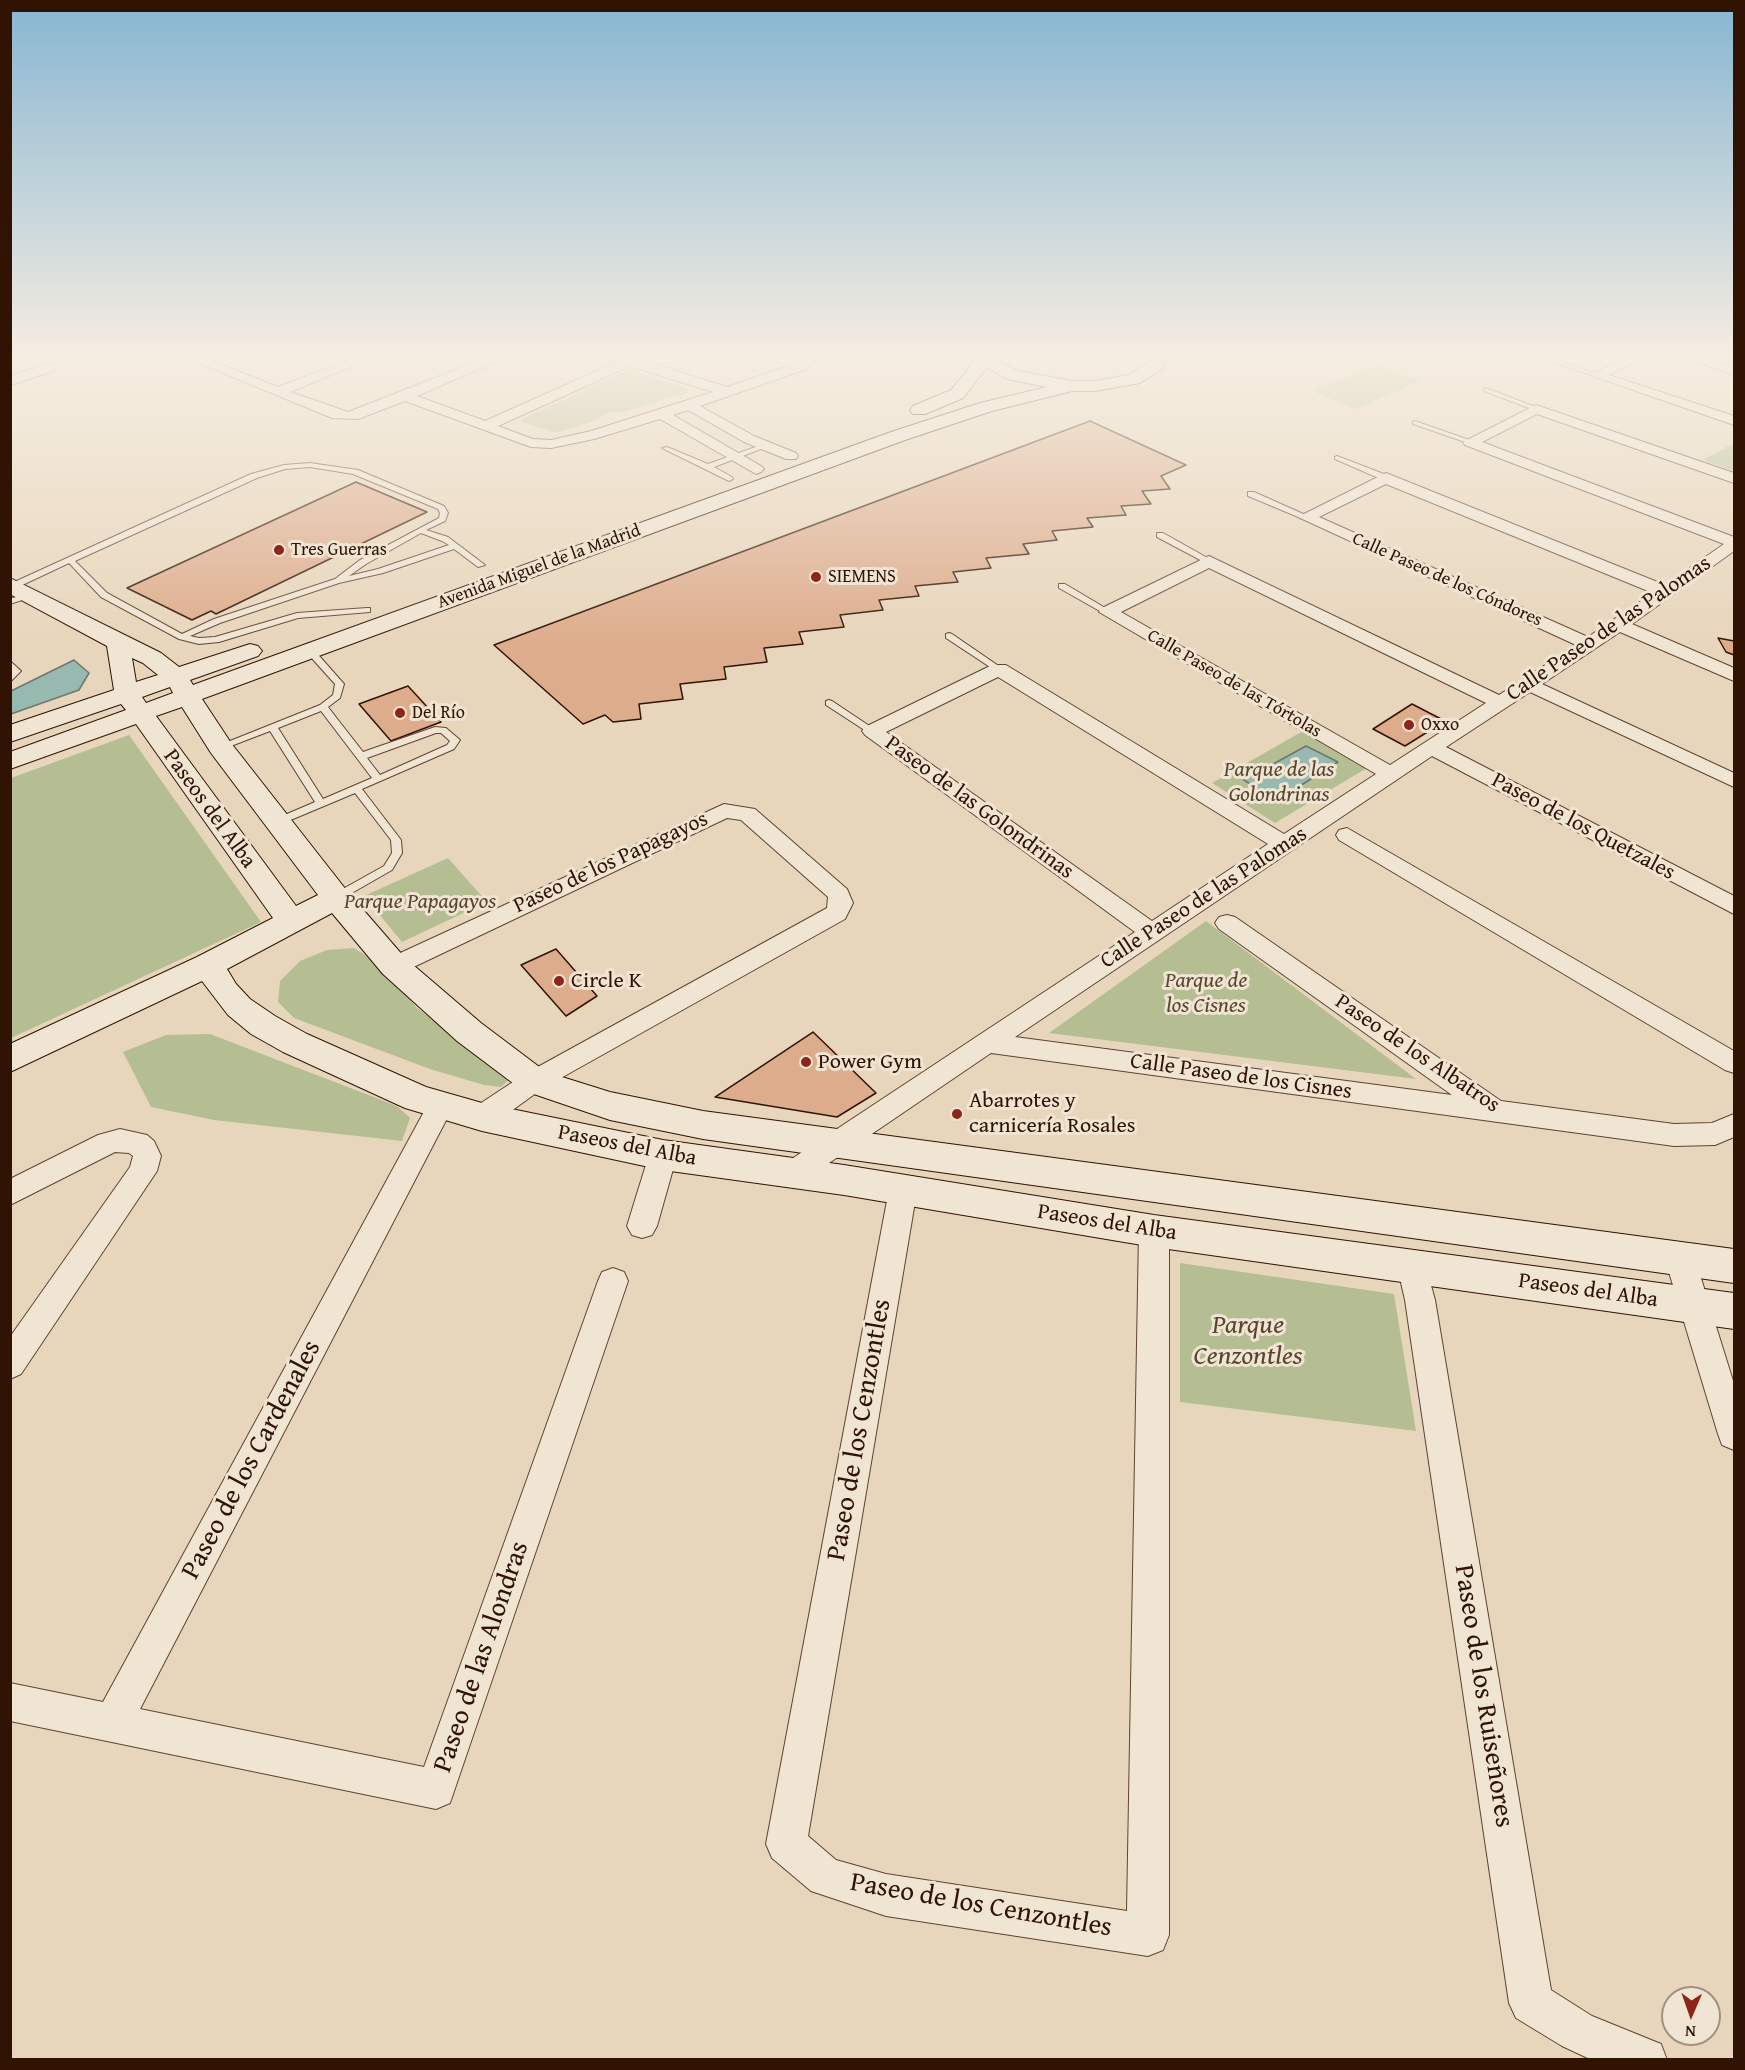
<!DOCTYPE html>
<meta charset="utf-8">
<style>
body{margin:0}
#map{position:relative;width:1745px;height:2070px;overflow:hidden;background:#e8d6bc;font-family:"Gentium Book Plus",serif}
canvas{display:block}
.frame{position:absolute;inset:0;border:12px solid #301303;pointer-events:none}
.north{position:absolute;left:1661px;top:1986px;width:60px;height:60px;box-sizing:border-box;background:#f0e4d3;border:2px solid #a39080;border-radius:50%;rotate:182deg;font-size:16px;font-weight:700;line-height:24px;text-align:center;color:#301303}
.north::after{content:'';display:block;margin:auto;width:21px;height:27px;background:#8f2418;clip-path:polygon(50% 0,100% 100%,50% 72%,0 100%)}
</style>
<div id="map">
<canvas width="1745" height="2070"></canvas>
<div class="frame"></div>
<div class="north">N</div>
</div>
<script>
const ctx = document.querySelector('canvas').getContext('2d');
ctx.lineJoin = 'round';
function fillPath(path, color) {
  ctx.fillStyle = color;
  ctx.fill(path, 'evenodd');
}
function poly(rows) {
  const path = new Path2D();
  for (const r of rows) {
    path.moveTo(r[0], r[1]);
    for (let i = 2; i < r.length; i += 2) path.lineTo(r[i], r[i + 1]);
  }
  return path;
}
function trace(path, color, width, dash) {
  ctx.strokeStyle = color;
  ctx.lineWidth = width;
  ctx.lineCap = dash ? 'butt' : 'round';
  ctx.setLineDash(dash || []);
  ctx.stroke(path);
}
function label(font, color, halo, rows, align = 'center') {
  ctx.font = font + ' "Gentium Book Plus",serif';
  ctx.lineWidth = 6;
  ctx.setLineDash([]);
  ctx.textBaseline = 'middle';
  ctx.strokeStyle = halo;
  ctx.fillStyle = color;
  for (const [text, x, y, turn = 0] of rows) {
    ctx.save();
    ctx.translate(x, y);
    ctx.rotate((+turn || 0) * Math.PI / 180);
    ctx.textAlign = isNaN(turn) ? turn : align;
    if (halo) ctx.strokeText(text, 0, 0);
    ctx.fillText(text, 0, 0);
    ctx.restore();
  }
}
fillPath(poly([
 [1376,365,1421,381,1356,409,1312,391],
 [635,371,688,389,688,393,619,413,612,411,594,421,562,431,554,432,521,422,522,419,624,372],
 [1734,443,1734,471,1703,460],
 [1303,731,1367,768,1275,823,1212,783],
 [129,735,261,922,11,1038,11,778],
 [448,858,487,902,402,942,364,896],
 [1206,921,1416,1079,1049,1033],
 [354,948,378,963,418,1009,502,1067,511,1078,501,1087,484,1085,430,1069,294,1018,278,1002,280,981,300,961,327,950],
 [210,1034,397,1106,410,1118,402,1141,214,1120,151,1107,123,1052,166,1035],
 [1180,1263,1394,1294,1416,1431,1180,1402]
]), '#b4be92');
const water = poly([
 [74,660,89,673,79,690,11,714,11,691,74,660],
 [1306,746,1338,762,1276,801,1244,780,1306,746]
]);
fillPath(water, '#97b9b0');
trace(water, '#6e776b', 1.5);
const building = poly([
 [1090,421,1186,465,1161,476,1170,489,1142,491,1151,504,1121,506,1126,515,1087,518,1093,527,1052,531,1057,540,1023,544,1029,554,986,558,991,568,953,572,958,582,915,586,919,596,879,600,883,610,840,615,844,627,799,632,803,644,764,648,767,662,724,667,726,679,680,684,683,699,639,704,641,719,613,722,605,715,583,724,494,645,1090,421],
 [356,482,427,512,216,614,211,611,192,620,127,588,356,482],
 [1718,638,1734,641,1734,655,1726,652,1718,638],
 [408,686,441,722,391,741,359,704,408,686],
 [1412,704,1445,721,1405,746,1373,729,1412,704],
 [556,949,597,996,566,1016,521,965,556,949],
 [813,1032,876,1093,837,1117,715,1097,813,1032]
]);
fillPath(building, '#ddac8c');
trace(building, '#301303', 1.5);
const lane = poly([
 [1545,358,1549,358,1600,375,1595,376,1545,360,1545,358],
 [1486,388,1538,408,1539,409,1534,410,1484,391,1484,389,1486,388],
 [1415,421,1472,441,1473,442,1468,443,1413,424,1413,422,1415,421],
 [764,444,767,446,766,447,714,467,732,477,733,479,729,481,662,448,667,447,708,464,764,444],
 [1337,456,1389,476,1390,478,1383,480,1335,459,1335,457,1337,456],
 [310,463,358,470,444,506,448,513,445,521,426,530,448,537,485,565,478,567,454,549,383,573,339,583,220,623,190,636,199,638,215,637,297,613,367,608,370,608,370,612,298,618,219,642,199,644,179,639,101,597,69,563,16,588,10,588,10,584,251,474,284,465,310,463],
 [310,467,353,474,438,509,440,513,439,518,360,560,335,579,214,619,182,634,107,593,75,561,257,478,285,469,310,467],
 [421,533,442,541,449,545,378,569,349,576,366,564,421,533],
 [1248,492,1254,492,1310,517,1303,519,1248,496,1248,492],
 [1157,533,1163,533,1213,561,1206,563,1157,537,1157,533],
 [1059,584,1065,584,1112,612,1105,614,1059,588,1059,584],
 [28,593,31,593,31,597,10,604,10,599,28,593],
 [949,633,952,634,1003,669,1002,671,996,671,946,638,946,634,949,633],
 [311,649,314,650,344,684,340,698,328,707,363,752,435,727,446,728,460,740,454,749,362,789,401,840,402,853,392,870,336,902,332,901,331,898,332,895,384,866,392,853,391,840,355,793,281,824,273,824,273,820,315,802,270,731,223,749,220,750,215,747,320,705,333,695,335,684,308,654,308,650,311,649],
 [321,711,372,778,323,799,278,728,321,711],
 [436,733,441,733,450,741,447,745,380,775,367,758,436,733],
 [10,661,21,671,10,682,12,671,10,661],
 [829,700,832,701,877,731,872,734,869,733,826,705,826,701,829,700]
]);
const street = poly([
 [182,356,200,356,278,387,358,356,376,356,290,392,348,412,491,356,509,356,417,396,485,421,617,362,610,360,609,356,635,358,727,387,797,363,807,356,821,356,807,369,700,406,754,436,796,453,798,456,796,459,786,459,744,442,688,410,673,415,761,466,764,469,761,472,756,474,660,419,594,439,551,448,531,447,405,401,358,419,332,418,182,356],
 [630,366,713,392,591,431,551,440,533,439,498,426,630,366],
 [1631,356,1648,356,1609,375,1734,416,1734,425,1590,375,1631,356],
 [1680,356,1700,356,1734,367,1734,375,1680,356],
 [48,364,53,365,53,371,10,385,10,376,48,364],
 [1536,405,1734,473,1734,483,1537,414,1482,442,1734,537,1734,551,1632,624,1734,668,1734,681,1620,632,1542,684,1734,773,1734,787,1530,692,1446,747,1734,896,1734,914,1432,756,1015,1037,1452,1095,1219,929,1215,923,1219,917,1227,915,1235,917,1501,1101,1674,1124,1712,1123,1734,1114,1734,1137,1715,1145,1674,1146,991,1053,804,1180,794,1184,784,1180,780,1172,784,1164,1135,932,865,735,862,731,865,727,992,665,1006,665,1284,834,1376,774,1099,612,1102,608,1209,556,1499,695,1576,645,1298,517,1386,473,1665,585,1724,544,1465,445,1463,442,1536,405],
 [1386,484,1653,593,1588,637,1319,517,1386,484],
 [1209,568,1486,703,1390,765,1121,612,1209,568],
 [998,677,1268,844,1152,921,886,732,998,677],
 [724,804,755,809,847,889,853,903,845,919,543,1088,492,1125,482,1128,472,1125,468,1117,472,1109,525,1074,827,908,828,897,741,820,727,818,403,972,394,975,385,972,382,966,385,960,724,804],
 [1347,828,1734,1051,1734,1073,1725,1070,1339,840,1336,835,1339,830,1347,828],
 [441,1094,450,1097,454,1105,140,1709,424,1767,598,1281,602,1272,613,1268,624,1272,628,1281,450,1803,436,1809,10,1721,10,1683,103,1702,432,1097,441,1094],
 [120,1129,147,1135,154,1141,161,1156,157,1171,21,1374,10,1379,10,1337,130,1167,133,1156,129,1153,115,1152,10,1205,10,1179,98,1135,120,1129],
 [663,1144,673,1147,677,1155,657,1226,652,1235,642,1238,632,1235,627,1226,649,1155,653,1147,663,1144],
 [903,1178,913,1182,917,1190,808,1836,836,1860,886,1874,1127,1911,1139,1231,1144,1222,1154,1218,1164,1222,1169,1231,1169,1935,1163,1950,1148,1956,886,1916,811,1891,772,1858,766,1844,889,1190,893,1182,903,1178],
 [1680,1246,1690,1250,1695,1259,1734,1384,1734,1450,1722,1445,1718,1434,1665,1259,1670,1250,1680,1246],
 [1412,1252,1423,1256,1435,1300,1551,1990,1592,2016,1661,2044,1667,2060,1592,2060,1562,2046,1516,2018,1509,2003,1405,1300,1397,1265,1401,1256,1412,1252]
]);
const secondary = poly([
 [975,356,996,356,1005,365,1018,371,1072,381,1095,381,1129,375,1149,362,1152,356,1168,356,1162,369,1140,383,1095,391,1072,391,992,411,905,440,202,699,231,743,347,891,405,958,481,1023,546,1072,610,1092,703,1111,1734,1249,1734,1283,703,1139,610,1120,522,1090,457,1041,383,974,332,913,227,969,236,984,250,999,275,1016,307,1034,426,1087,482,1103,663,1140,844,1165,1154,1215,1734,1293,1734,1329,1154,1247,844,1195,663,1170,482,1131,405,1108,283,1052,251,1034,228,1015,202,981,10,1072,10,1044,197,957,273,918,136,724,10,769,10,752,126,710,121,704,10,742,10,725,114,690,107,646,10,594,10,578,161,653,179,667,250,644,258,646,262,651,258,656,190,680,193,685,891,432,980,403,1047,387,1007,379,987,367,963,398,925,414,913,414,910,410,913,406,951,390,968,370,975,356],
 [132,658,143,663,158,675,136,682,132,658],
 [170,687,173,693,146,703,142,697,170,687],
 [182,707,211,753,318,895,296,906,156,716,182,707]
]);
trace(lane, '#5e4431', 2);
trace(street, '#5e4431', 2);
trace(secondary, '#301303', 2);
fillPath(lane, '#f0e4d3');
fillPath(street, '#f0e4d3');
fillPath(secondary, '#f0e4d3');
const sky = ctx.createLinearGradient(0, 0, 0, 646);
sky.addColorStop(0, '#87b6d2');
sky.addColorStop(0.55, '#f5ede1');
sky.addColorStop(1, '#f5ede100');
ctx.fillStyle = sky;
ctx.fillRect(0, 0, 1745, 646);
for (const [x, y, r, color] of [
 [279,550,6,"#8f2418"],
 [816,577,6,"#8f2418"],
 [400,713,6,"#8f2418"],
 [1409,725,6,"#8f2418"],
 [559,981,6,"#8f2418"],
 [806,1062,6,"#8f2418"],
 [957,1114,6,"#8f2418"]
]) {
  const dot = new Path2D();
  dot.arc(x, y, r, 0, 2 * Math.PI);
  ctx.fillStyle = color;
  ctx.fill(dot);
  trace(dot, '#f0e4d3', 2);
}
label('18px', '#301303', '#f0e4d3', [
 ["Tres Guerras",291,550],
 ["SIEMENS",828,577],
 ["Del Río",412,713],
 ["Oxxo",1421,725]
], 'left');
label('18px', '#301303', '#f0e4d3', [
 ["Avenida Miguel de la Madrid",539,567,-20],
 ["Calle Paseo de los Cóndores",1447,580,24],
 ["Calle Paseo de las Tórtolas",1234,684,30]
]);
label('22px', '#301303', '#f0e4d3', [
 ["Calle Paseo de las Palomas",1609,629,-34],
 ["Paseo de las Golondrinas",979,808,36],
 ["Paseos del Alba",209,809,54],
 ["Paseo de los Quetzales",1583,827,28],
 ["Paseo de los Papagayos",611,863,-25],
 ["Calle Paseo de las Palomas",1204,898,-33],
 ["Paseo de los Albatros",1417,1054,34],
 ["Calle Paseo de los Cisnes",1241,1077,8],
 ["Paseos del Alba",627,1146,11],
 ["Paseos del Alba",1107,1223,9],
 ["Paseos del Alba",1588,1291,8]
]);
label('italic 22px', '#58462e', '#f0e4d3', [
 ["Parque de las",1279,770],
 ["Golondrinas",1279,795],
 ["Parque Papagayos",420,902],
 ["Parque de",1206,981],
 ["los Cisnes",1206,1006]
]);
label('22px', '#301303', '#f0e4d3', [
 ["Circle K",571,981],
 ["Power Gym",818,1062],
 ["Abarrotes y",969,1101],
 ["carnicería Rosales",969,1126]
], 'left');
label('italic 27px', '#58462e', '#f0e4d3', [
 ["Parque",1248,1326],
 ["Cenzontles",1248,1357]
]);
label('27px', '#301303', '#f0e4d3', [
 ["Paseo de los Cenzontles",860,1430,-80],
 ["Paseo de los Cardenales",252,1460,-62],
 ["Paseo de las Alondras",482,1657,-71],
 ["Paseo de los Ruiseñores",1483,1696,81],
 ["Paseo de los Cenzontles",981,1906,10]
]);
</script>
